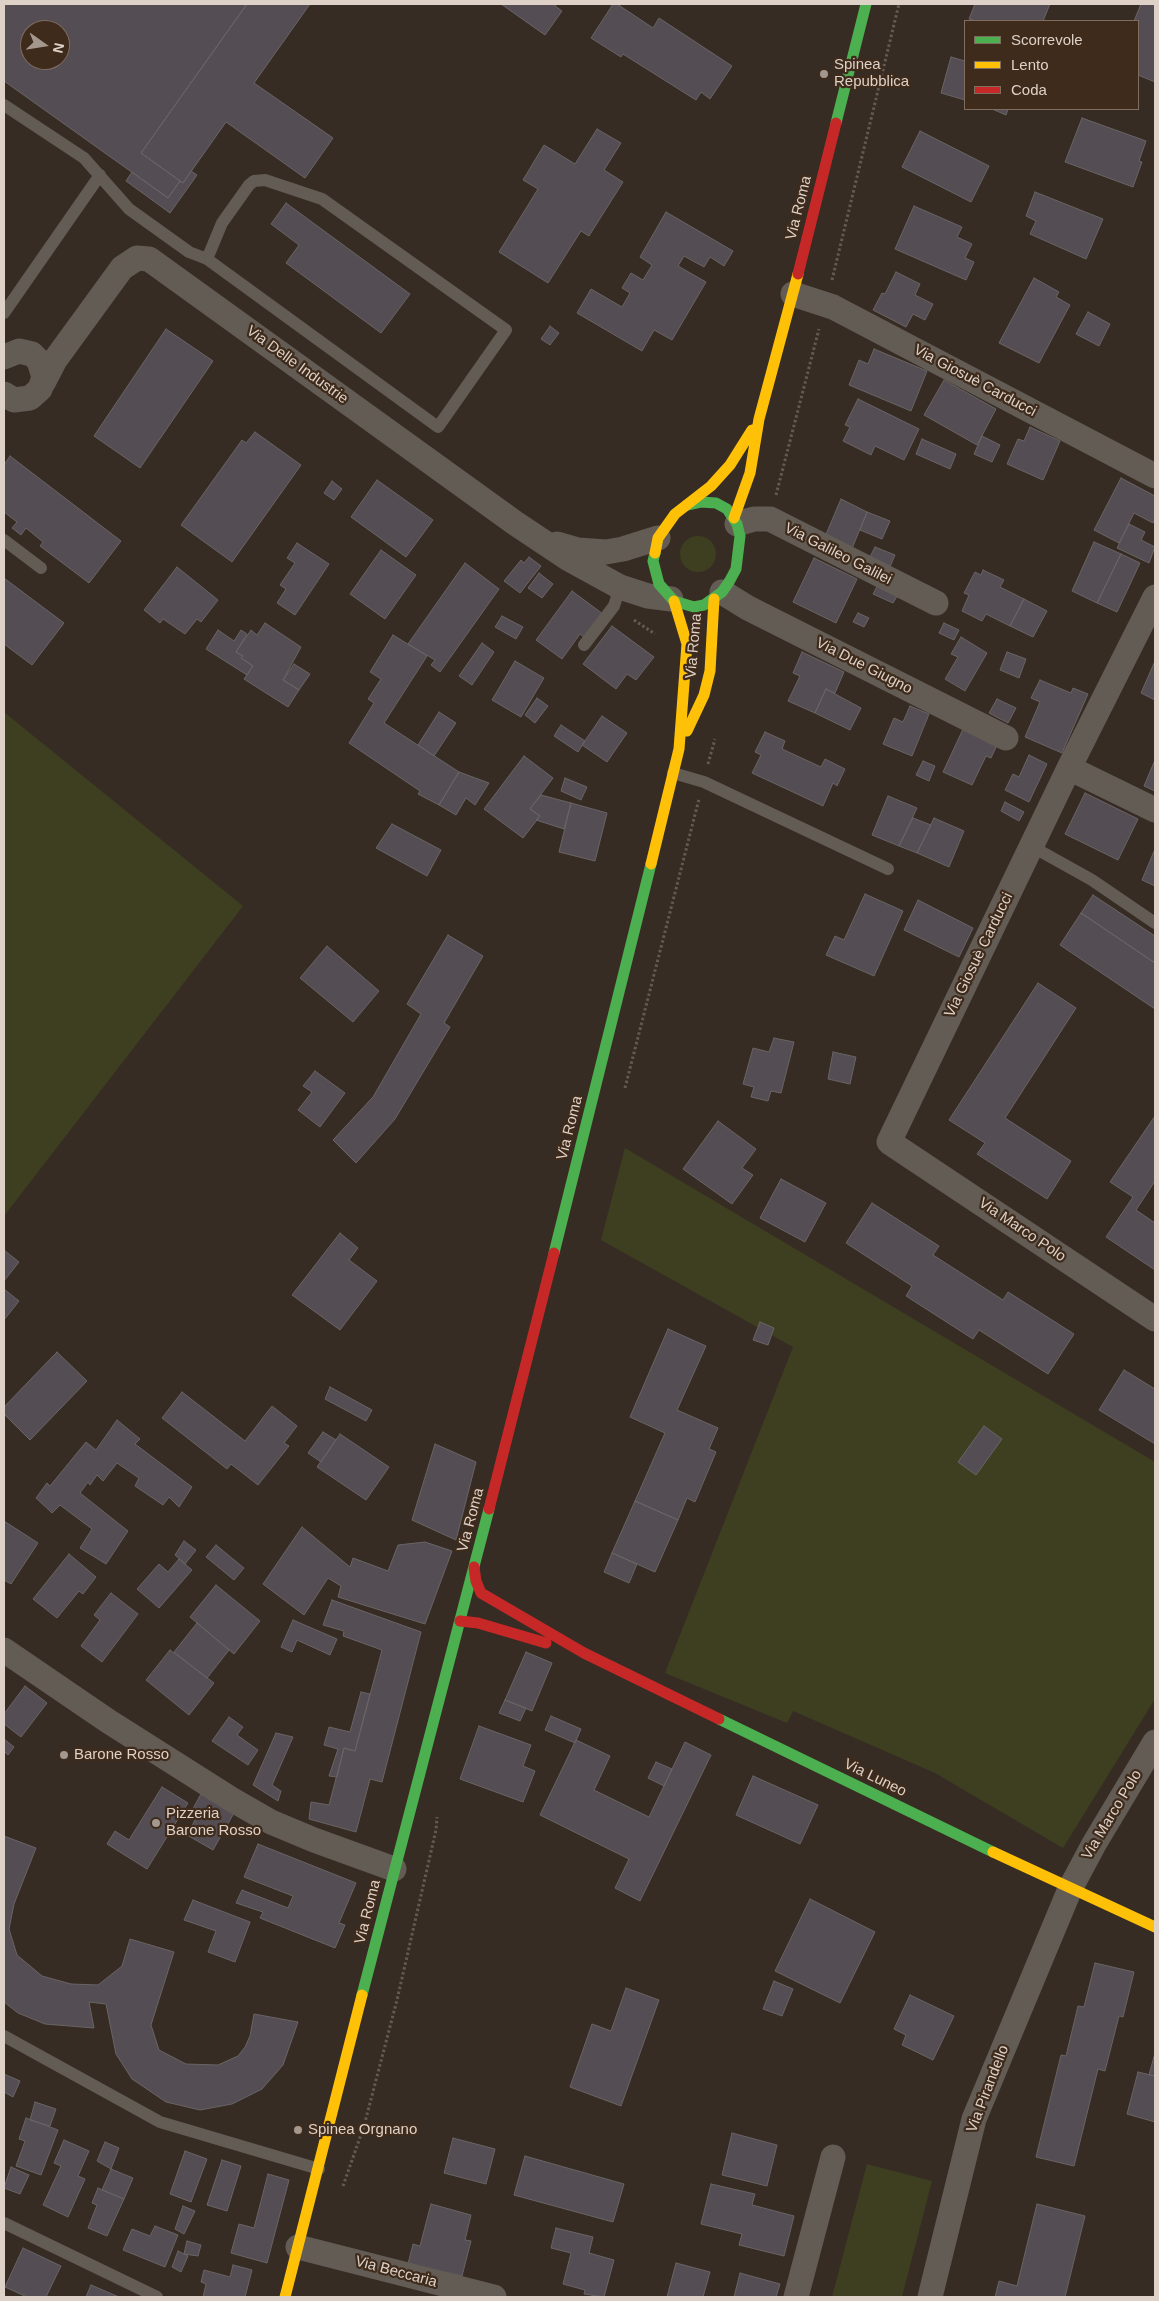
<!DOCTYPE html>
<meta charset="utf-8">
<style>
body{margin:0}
#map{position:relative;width:1159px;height:2301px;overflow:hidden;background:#372c23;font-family:Arial,sans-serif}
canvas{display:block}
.frame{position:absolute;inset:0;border:5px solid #ded1c8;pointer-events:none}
.legend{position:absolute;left:964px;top:20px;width:175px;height:90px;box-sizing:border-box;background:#3f2b1b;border:1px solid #7f6d60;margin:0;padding:6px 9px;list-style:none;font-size:15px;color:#ded1c8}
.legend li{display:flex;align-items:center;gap:10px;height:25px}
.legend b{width:25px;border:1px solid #7f6d60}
.north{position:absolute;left:20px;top:20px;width:50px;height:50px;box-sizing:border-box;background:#3f2b1b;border:1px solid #7f6d60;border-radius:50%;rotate:103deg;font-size:14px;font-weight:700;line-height:20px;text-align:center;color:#ded1c8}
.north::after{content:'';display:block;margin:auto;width:18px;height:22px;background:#a4978e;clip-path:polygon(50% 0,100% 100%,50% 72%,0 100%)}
</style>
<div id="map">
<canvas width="1159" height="2301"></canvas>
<div class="frame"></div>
<ul class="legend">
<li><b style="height:6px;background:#4caf50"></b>Scorrevole</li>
<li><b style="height:6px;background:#ffc107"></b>Lento</li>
<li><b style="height:6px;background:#c62828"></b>Coda</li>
</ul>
<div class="north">N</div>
</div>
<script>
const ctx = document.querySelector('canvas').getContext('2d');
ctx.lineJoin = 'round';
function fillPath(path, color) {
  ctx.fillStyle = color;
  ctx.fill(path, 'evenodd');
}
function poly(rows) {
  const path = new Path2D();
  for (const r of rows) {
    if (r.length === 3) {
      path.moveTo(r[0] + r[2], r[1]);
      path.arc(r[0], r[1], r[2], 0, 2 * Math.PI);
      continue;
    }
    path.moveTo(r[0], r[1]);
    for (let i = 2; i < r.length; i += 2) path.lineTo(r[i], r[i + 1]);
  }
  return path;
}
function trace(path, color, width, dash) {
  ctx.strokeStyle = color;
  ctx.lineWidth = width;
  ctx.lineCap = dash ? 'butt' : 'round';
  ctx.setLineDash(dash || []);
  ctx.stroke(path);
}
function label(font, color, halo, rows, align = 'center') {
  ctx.font = font + ' Arial,sans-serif';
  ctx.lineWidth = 4.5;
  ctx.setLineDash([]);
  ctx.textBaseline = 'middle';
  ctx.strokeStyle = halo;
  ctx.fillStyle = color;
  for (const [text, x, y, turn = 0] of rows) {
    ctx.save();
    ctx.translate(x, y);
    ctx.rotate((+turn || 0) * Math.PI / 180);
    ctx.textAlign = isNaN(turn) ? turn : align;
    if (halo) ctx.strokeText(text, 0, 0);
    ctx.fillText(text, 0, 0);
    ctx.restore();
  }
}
fillPath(poly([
 [698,554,18],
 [4,712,243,906,4,1216],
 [625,1148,1155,1462,1155,1699,1063,1848,935,1773,793,1711,787,1723,665,1673,793,1347,601,1240],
 [867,2164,932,2181,902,2297,832,2297]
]), '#3d3f20');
const building = poly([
 [4,4,247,4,141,153,180,181,168,198,4,81,4,4],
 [30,30,60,30,60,60,30,60,30,30],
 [247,4,310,4,254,83,333,138,305,178,226,122,183,183,141,153,247,4],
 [501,4,557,4,555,6,562,11,545,35,501,4],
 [613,4,617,4,653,28,659,18,732,66,710,99,701,92,696,100,623,54,621,57,591,38,613,4],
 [975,4,1050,4,1043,21,976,21,969,19,975,4],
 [1141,4,1155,4,1155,82,1138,75,1138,21,1134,21,1141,4],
 [951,57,965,61,965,100,941,93,951,57],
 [992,109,1008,109,1006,115,992,109],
 [1082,118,1146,141,1139,161,1142,162,1133,187,1065,162,1082,118],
 [597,129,621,143,604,170,623,182,589,236,581,231,548,283,499,252,538,189,523,180,544,145,575,164,597,129],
 [920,131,989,166,971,202,902,167,920,131],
 [191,171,197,175,170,213,126,181,132,172,168,198,180,181,183,183,191,171],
 [1035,192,1103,219,1086,259,1030,234,1036,221,1026,216,1035,192],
 [286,203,410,294,381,333,286,263,299,245,271,224,286,203],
 [914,206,962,227,957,237,972,244,965,258,974,262,966,280,895,249,914,206],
 [666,212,733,251,724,266,710,257,704,267,684,256,678,266,706,282,672,340,654,330,642,351,577,313,591,289,622,307,630,293,622,288,631,273,643,280,652,265,640,257,666,212],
 [896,272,920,284,915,295,933,304,925,320,913,314,906,327,873,310,882,293,885,294,896,272],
 [1034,278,1059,292,1056,297,1070,305,1039,363,999,343,1034,278],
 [1088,312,1110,324,1099,346,1076,334,1088,312],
 [550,326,559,333,550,345,541,339,550,326],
 [166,329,213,361,140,468,94,436,166,329],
 [874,349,927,371,911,411,849,385,859,360,868,364,874,349],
 [944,380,996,409,977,445,924,415,944,380],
 [858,399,919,429,904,460,875,446,871,455,843,441,850,427,845,425,858,399],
 [1030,427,1060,441,1043,480,1007,464,1018,439,1024,441,1030,427],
 [255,432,301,465,232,562,181,525,242,440,246,443,255,432],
 [982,436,1000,445,992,462,974,454,982,436],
 [922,439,956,454,950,469,916,454,922,439],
 [10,456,121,541,89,583,40,546,43,542,26,528,21,535,12,528,17,522,4,512,4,465,10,456],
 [1121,478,1155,496,1155,518,1153,523,1134,513,1119,543,1094,530,1121,478],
 [377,480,433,520,406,557,351,517,377,480],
 [332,481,342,489,334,500,324,493,332,481],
 [841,499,867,512,851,551,824,539,841,499],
 [867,512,890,521,882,539,860,530,867,512],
 [1129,524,1145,532,1141,540,1155,547,1149,563,1117,548,1129,524],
 [1094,542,1121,554,1097,603,1072,591,1094,542],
 [297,543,329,564,295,615,277,603,286,589,280,585,295,563,287,558,297,543],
 [875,547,895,555,889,569,869,559,875,547],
 [381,550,416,575,385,619,350,594,381,550],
 [1121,554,1140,563,1117,612,1097,603,1121,554],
 [529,557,541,566,520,593,504,581,521,560,524,563,529,557],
 [814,558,857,579,836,623,793,602,814,558],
 [465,563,499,589,440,672,431,665,435,660,408,644,465,563],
 [177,567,218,600,201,622,197,619,185,634,163,619,160,623,144,610,177,567],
 [983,570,1004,580,1000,587,1024,599,1010,626,986,614,982,621,962,611,969,595,964,593,975,572,981,575,983,570],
 [539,573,553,584,542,598,528,588,539,573],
 [4,578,64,623,32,665,4,644,4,578],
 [879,583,899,593,893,603,873,594,879,583],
 [572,591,603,614,585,638,580,634,562,659,536,640,572,591],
 [1024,599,1047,611,1033,637,1010,626,1024,599],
 [858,613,869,618,864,627,853,622,858,613],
 [502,616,523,627,516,639,495,627,502,616],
 [265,623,301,647,283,680,299,690,288,707,244,679,253,666,241,658,243,656,236,652,251,630,257,635,265,623],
 [944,623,959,630,954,640,939,633,944,623],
 [612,626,654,657,636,680,627,674,616,689,583,664,612,626],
 [218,630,234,641,241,630,247,634,236,652,243,656,241,658,253,666,247,675,206,649,218,630],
 [393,635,427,656,384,723,459,772,439,805,418,794,420,791,349,743,374,703,368,699,381,679,370,672,393,635],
 [961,637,987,653,965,691,945,679,958,657,951,654,961,637],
 [482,643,494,652,472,685,459,676,482,643],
 [802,652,844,672,835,693,826,689,815,713,788,701,800,676,793,673,802,652],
 [1007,652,1026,659,1019,678,1000,670,1007,652],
 [515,661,544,678,521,717,492,700,515,661],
 [1155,661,1155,700,1141,693,1155,661],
 [294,664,310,674,299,690,283,680,294,664],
 [1040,680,1071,693,1073,688,1088,694,1062,753,1025,737,1040,702,1031,698,1040,680],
 [826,689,861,708,850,730,815,713,826,689],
 [537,698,548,706,535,723,525,715,537,698],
 [997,699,1016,708,1008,723,989,713,997,699],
 [910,706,929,714,912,756,883,744,894,718,903,722,910,706],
 [439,712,456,723,434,756,418,745,439,712],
 [602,716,627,733,607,762,582,745,602,716],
 [561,725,585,741,578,752,554,736,561,725],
 [964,727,998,743,991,758,986,756,972,785,943,772,964,727],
 [765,732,785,741,782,749,821,767,825,759,845,769,837,786,833,783,823,806,752,773,761,755,755,752,765,732],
 [1029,755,1047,764,1029,802,1005,790,1013,774,1019,777,1029,755],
 [524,756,553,778,530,809,540,816,523,838,484,809,524,756],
 [1155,760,1155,791,1144,786,1155,760],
 [923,761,935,766,929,781,916,775,923,761],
 [459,772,489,783,475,805,466,798,456,815,439,805,459,772],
 [565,778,587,787,581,800,561,791,565,778],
 [1085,793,1138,819,1118,860,1065,834,1085,793],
 [541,795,571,803,564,829,536,820,540,816,530,809,541,795],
 [888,796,917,808,899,846,872,835,888,796],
 [1005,802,1024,812,1019,821,1001,811,1005,802],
 [571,803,607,813,595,861,559,852,571,803],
 [913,818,931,825,917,853,899,846,913,818],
 [934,818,964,831,949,867,917,853,934,818],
 [392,824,441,850,427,876,376,848,392,824],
 [1155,849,1155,886,1142,880,1155,849],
 [865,894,903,911,874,976,826,955,835,936,844,940,865,894],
 [1093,895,1155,936,1155,963,1081,913,1093,895],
 [918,900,973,928,959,957,904,930,918,900],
 [1081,913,1155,963,1155,1009,1060,945,1081,913],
 [448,935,483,956,444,1023,450,1027,395,1119,356,1163,333,1140,373,1097,421,1014,407,1004,448,935],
 [327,946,379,991,353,1022,300,978,327,946],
 [1038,983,1076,1008,1005,1118,1071,1161,1047,1199,977,1154,985,1143,949,1120,1038,983],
 [774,1038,794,1042,781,1093,771,1091,768,1101,751,1097,754,1087,743,1084,753,1048,769,1052,774,1038],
 [833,1052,856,1057,850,1084,828,1079,833,1052],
 [315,1071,345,1093,320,1127,298,1110,312,1092,303,1086,315,1071],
 [1155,1116,1155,1181,1136,1210,1155,1223,1155,1270,1106,1237,1133,1197,1110,1182,1155,1116],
 [718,1121,756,1149,742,1168,753,1175,732,1204,683,1169,718,1121],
 [781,1179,826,1203,805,1242,760,1218,781,1179],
 [872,1203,939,1246,933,1255,1003,1300,1008,1292,1074,1334,1048,1374,979,1330,973,1339,906,1296,912,1286,846,1243,872,1203],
 [340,1233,358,1248,349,1260,377,1281,340,1330,292,1295,340,1233],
 [4,1250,19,1262,4,1281,4,1250],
 [4,1289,19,1301,4,1320,4,1289],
 [760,1322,774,1328,768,1345,753,1340,760,1322],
 [668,1329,706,1346,677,1410,718,1428,709,1449,716,1452,695,1502,687,1498,678,1520,635,1501,665,1433,630,1417,668,1329],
 [57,1352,87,1381,30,1440,4,1414,4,1407,57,1352],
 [1124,1370,1155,1389,1155,1444,1099,1410,1124,1370],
 [330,1387,372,1410,366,1421,325,1399,330,1387],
 [182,1392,245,1441,272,1406,297,1426,284,1443,289,1446,258,1485,231,1464,227,1469,162,1418,182,1392],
 [117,1420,140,1439,135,1444,192,1487,179,1507,169,1497,163,1505,135,1486,139,1478,117,1463,103,1481,97,1475,90,1485,88,1482,80,1493,128,1531,106,1564,80,1548,92,1529,60,1505,52,1513,36,1498,47,1483,50,1486,86,1442,96,1450,117,1420],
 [984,1426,1002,1439,976,1475,958,1462,984,1426],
 [323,1432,336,1440,321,1462,308,1453,323,1432],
 [340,1434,389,1467,366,1500,317,1467,340,1434],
 [435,1444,476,1462,456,1540,412,1520,435,1444],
 [635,1501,678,1520,655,1572,612,1553,635,1501],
 [4,1521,38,1543,11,1584,4,1580,4,1521],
 [302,1527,350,1567,353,1558,388,1571,398,1545,425,1542,452,1551,425,1624,338,1597,341,1586,328,1578,304,1615,263,1584,302,1527],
 [184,1541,196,1550,185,1564,175,1555,184,1541],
 [216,1545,244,1568,234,1580,206,1557,216,1545],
 [612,1553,637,1564,629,1583,604,1572,612,1553],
 [69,1554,96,1577,83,1594,79,1591,57,1618,33,1599,69,1554],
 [179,1559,192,1570,159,1608,137,1589,159,1564,168,1572,179,1559],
 [216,1585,260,1621,234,1654,190,1617,216,1585],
 [111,1593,138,1614,102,1662,81,1646,100,1620,94,1615,111,1593],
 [332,1600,421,1632,382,1782,370,1779,356,1832,309,1819,311,1802,329,1805,344,1748,355,1751,382,1650,343,1636,344,1631,323,1625,332,1600],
 [293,1620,337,1639,330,1655,297,1640,292,1652,281,1647,293,1620],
 [197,1623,229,1650,207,1678,174,1652,197,1623],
 [170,1650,214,1683,189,1715,146,1680,170,1650],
 [526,1652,552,1663,532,1711,505,1700,526,1652],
 [25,1686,47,1703,21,1737,4,1724,4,1714,25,1686],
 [361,1692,370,1694,355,1751,344,1748,337,1777,329,1776,338,1749,324,1745,329,1727,350,1732,361,1692],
 [505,1700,526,1708,520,1721,499,1713,505,1700],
 [551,1716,581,1729,575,1743,545,1730,551,1716],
 [229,1717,243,1727,237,1735,258,1750,248,1765,212,1741,229,1717],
 [479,1726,531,1745,523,1766,535,1771,523,1802,460,1779,479,1726],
 [276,1733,293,1737,272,1785,281,1791,278,1801,253,1785,276,1733],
 [4,1739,14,1747,8,1755,4,1751,4,1739],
 [576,1740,610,1756,594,1790,649,1817,685,1742,711,1755,640,1901,615,1888,629,1859,540,1815,576,1740],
 [656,1762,672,1769,664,1786,648,1778,656,1762],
 [753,1776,818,1805,800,1844,736,1815,753,1776],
 [162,1787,188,1803,147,1869,107,1844,115,1831,129,1840,162,1787],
 [201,1794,234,1813,213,1850,187,1835,195,1820,189,1816,201,1794],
 [4,1836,36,1848,14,1904,9,1929,17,1955,42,1976,71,1984,98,1985,122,1966,130,1939,174,1952,151,2025,159,2050,186,2064,218,2065,238,2056,245,2047,250,2036,254,2014,298,2022,283,2065,262,2089,232,2104,200,2110,166,2102,132,2079,116,2054,106,2004,89,2002,94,2028,45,2024,18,2013,4,2002,4,1836],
 [258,1844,356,1883,339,1923,345,1925,335,1948,260,1918,263,1912,236,1903,242,1890,288,1908,293,1896,244,1877,258,1844],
 [810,1899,875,1932,840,2003,775,1971,810,1899],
 [193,1900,250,1922,235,1962,208,1952,216,1931,184,1920,193,1900],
 [1095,1963,1134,1972,1123,2017,1119,2016,1105,2071,1098,2069,1074,2166,1036,2157,1061,2055,1066,2056,1078,2006,1084,2007,1095,1963],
 [774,1981,793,1989,782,2016,763,2009,774,1981],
 [626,1988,659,2000,621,2106,570,2087,592,2024,611,2031,626,1988],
 [910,1995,954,2016,933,2060,902,2045,906,2035,894,2029,910,1995],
 [1155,2053,1155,2076,1149,2075,1155,2053],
 [1138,2072,1155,2076,1155,2122,1127,2114,1138,2072],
 [4,2074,20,2081,13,2097,4,2092,4,2074],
 [35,2102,56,2109,50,2126,30,2120,35,2102],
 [26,2118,58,2130,41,2175,16,2166,25,2141,19,2139,26,2118],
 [732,2133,777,2145,767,2186,722,2175,732,2133],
 [453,2138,495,2149,486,2184,444,2173,453,2138],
 [64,2140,89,2151,78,2176,85,2179,68,2217,43,2205,61,2166,54,2163,64,2140],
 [105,2142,119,2148,111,2169,97,2161,105,2142],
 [185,2151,207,2159,191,2202,170,2194,185,2151],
 [525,2156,624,2184,613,2222,514,2195,525,2156],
 [222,2160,241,2166,227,2211,207,2205,222,2160],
 [11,2167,29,2175,20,2194,4,2188,11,2167],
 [111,2169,133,2178,124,2199,102,2190,111,2169],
 [268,2174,289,2180,267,2263,231,2253,239,2224,254,2228,268,2174],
 [711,2184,755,2194,752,2205,794,2216,784,2256,739,2245,742,2234,701,2224,711,2184],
 [98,2188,124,2199,107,2236,88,2228,97,2205,92,2203,98,2188],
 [431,2204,471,2215,465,2240,471,2241,462,2276,408,2264,413,2244,420,2246,431,2204],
 [1037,2204,1085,2216,1065,2297,995,2297,999,2281,1017,2286,1037,2204],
 [183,2206,195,2211,184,2234,175,2229,183,2206],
 [155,2226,178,2235,165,2267,123,2250,132,2229,150,2236,155,2226],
 [556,2228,593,2237,589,2253,614,2260,604,2297,584,2294,585,2290,563,2284,571,2253,551,2248,556,2228],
 [187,2241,201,2245,198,2256,184,2254,187,2241],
 [23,2248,61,2266,46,2297,27,2297,5,2287,23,2248],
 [178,2251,188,2256,181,2272,172,2267,178,2251],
 [676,2263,710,2272,703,2297,667,2297,676,2263],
 [233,2265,252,2270,245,2297,203,2297,206,2284,201,2282,204,2270,230,2277,233,2265],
 [740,2273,780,2284,776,2297,734,2297,740,2273],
 [91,2285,119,2297,86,2297,91,2285]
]);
fillPath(building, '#544e54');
trace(building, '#696465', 1);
trace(poly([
 [832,280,899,4],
 [776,495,819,329],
 [634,620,655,634],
 [708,764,715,739],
 [625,1088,699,799],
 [343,2186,364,2126,397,2000,436,1830,437,1817]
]), '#625b55', 3, [2.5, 2.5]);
trace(poly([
 [4,105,84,158,129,209,189,252,207,259,438,427,506,330,322,199,265,180,254,181,249,185,222,223,207,259],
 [4,313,100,175],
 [4,540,41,568],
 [584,645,614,606,620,587],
 [673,773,704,782,888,869],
 [1031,846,1092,880,1155,923],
 [4,2036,160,2122,319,2169],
 [4,2223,157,2297]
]), '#635c55', 12);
trace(poly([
 [793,294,833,307,1155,476],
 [4,357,19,351,32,354,39,361,44,377,40,389,30,398,14,400,4,394],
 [43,383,55,360,122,268,137,258,149,259,515,523,569,559,620,587,648,596,671,599],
 [737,524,754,519,770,519,936,603],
 [557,544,578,550,606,552,623,549,658,538],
 [722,592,748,608,1006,738],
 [1155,597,1069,768,889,1142,1155,1319],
 [1069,768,1155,810],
 [4,1650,108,1721,231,1799,271,1822,314,1840,394,1869],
 [298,2247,494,2297],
 [796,2297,833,2157],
 [930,2297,974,2119,1070,1889,1094,1844,1155,1742]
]), '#635c55', 25);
trace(poly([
 [836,123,866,4],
 [655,553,653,561,659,584,674,601,694,607,704,605,722,592,729,582,736,569,740,536,737,524,727,509,716,503,701,502,687,505],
 [554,1253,651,864],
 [719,1719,993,1852],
 [362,1995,489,1509]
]), '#4caf50', 11);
trace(poly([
 [734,518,750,473,759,419,798,274],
 [655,553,658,538,675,514,711,486,730,465,752,430],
 [687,731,704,695,710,671,714,599],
 [651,864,679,749,687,644,674,601],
 [993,1852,1155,1927],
 [285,2297,362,1995]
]), '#ffc107', 11);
trace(poly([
 [798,274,836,123],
 [489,1509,554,1253],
 [474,1567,476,1581,481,1593,584,1653,719,1719],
 [460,1621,478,1623,546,1643]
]), '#c62828', 11);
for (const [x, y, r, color] of [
 [824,74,5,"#a4978e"],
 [64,1755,5,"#a4978e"],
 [156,1823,5,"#a4978e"],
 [298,2130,5,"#a4978e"]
]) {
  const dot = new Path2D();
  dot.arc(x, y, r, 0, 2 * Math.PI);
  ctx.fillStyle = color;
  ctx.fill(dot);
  trace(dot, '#3f2b1b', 2);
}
label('15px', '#ded1c8', '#3f2b1b', [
 ["Spinea",834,65],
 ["Repubblica",834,82],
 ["Barone Rosso",74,1755],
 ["Pizzeria",166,1814],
 ["Barone Rosso",166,1831],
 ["Spinea Orgnano",308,2130]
], 'left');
label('15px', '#ded1c8', '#3f2b1b', [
 ["Via Roma",799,208,-76],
 ["Via Delle Industrie",297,365,36],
 ["Via Giosuè Carducci",975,381,28],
 ["Via Galileo Galilei",838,554,27],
 ["Via Roma",694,646,-85],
 ["Via Due Giugno",864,666,27],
 ["Via Giosuè Carducci",979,955,-64],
 ["Via Roma",570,1128,-76],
 ["Via Marco Polo",1022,1230,34],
 ["Via Roma",471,1520,-75],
 ["Via Luneo",875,1778,26],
 ["Via Marco Polo",1112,1815,-59],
 ["Via Roma",368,1912,-76],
 ["Via Pirandello",988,2089,-69],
 ["Via Beccaria",396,2272,15]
]);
</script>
